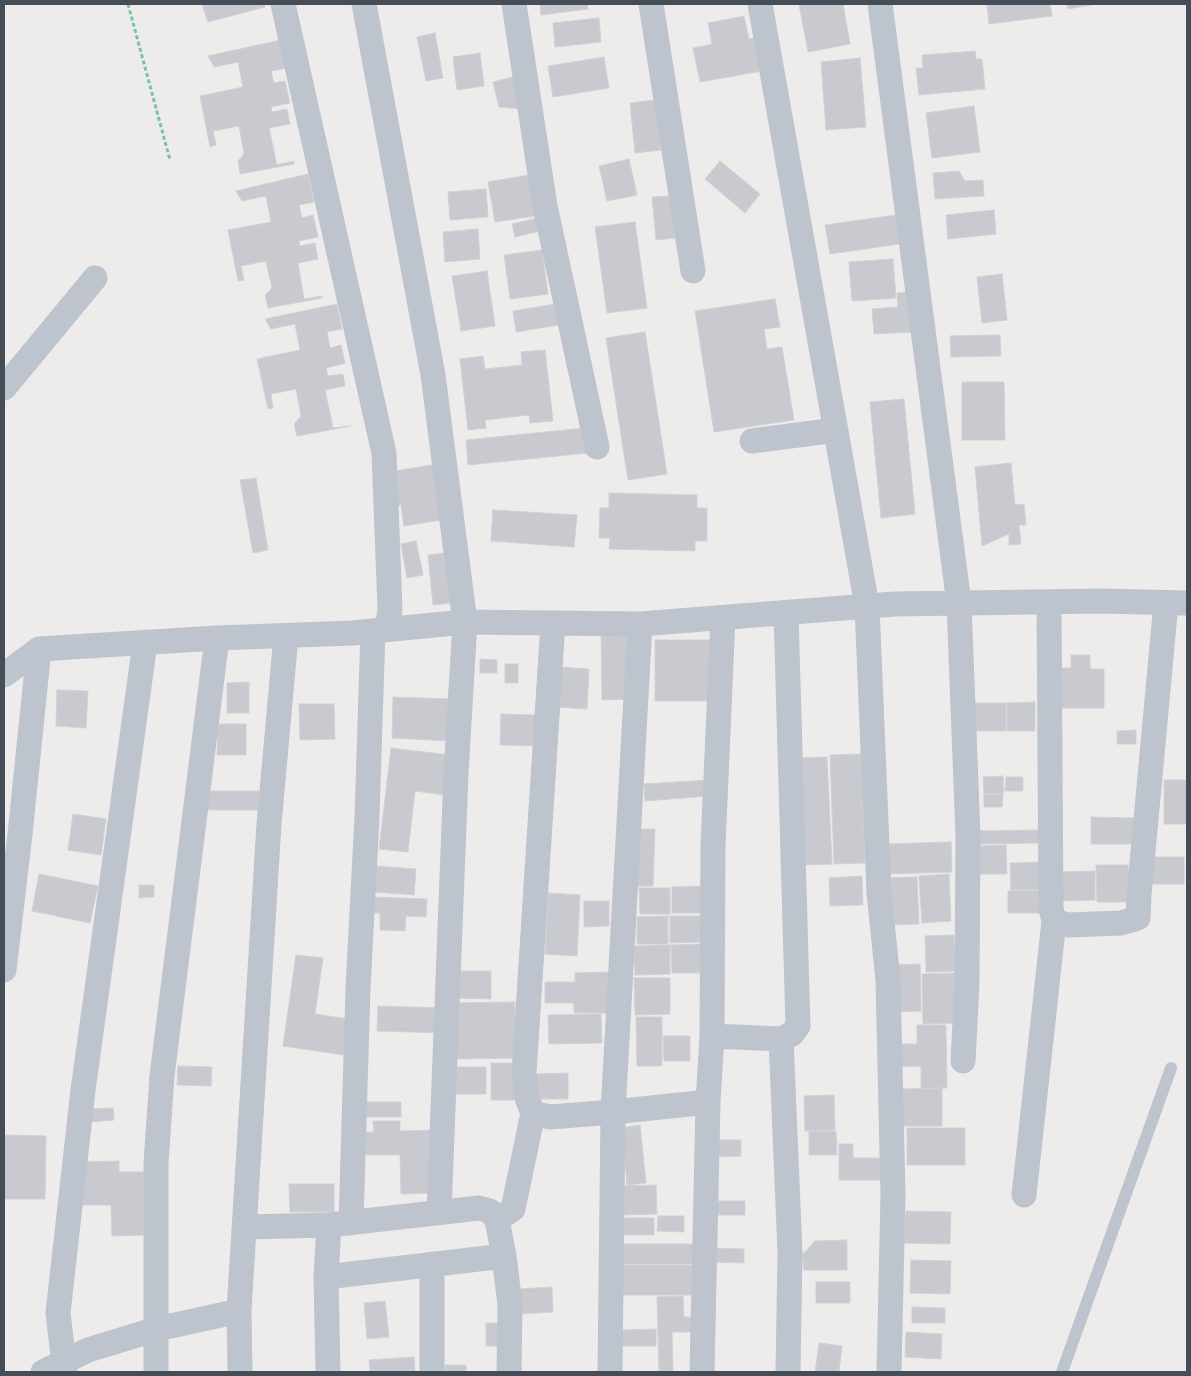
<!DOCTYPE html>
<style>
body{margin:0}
#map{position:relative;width:1191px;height:1376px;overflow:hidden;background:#eeeceb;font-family:Arial,sans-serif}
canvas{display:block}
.frame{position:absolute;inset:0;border:5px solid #454d57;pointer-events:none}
</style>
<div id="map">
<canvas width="1191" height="1376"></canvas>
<div class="frame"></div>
</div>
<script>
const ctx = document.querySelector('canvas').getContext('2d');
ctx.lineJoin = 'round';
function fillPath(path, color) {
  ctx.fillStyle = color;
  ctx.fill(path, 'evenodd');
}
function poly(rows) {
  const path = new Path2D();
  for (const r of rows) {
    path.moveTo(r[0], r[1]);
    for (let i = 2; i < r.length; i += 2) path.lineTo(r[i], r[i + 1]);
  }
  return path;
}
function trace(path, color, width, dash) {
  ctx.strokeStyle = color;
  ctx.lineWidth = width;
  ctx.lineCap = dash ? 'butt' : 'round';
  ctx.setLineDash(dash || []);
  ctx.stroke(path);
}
const building = poly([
 [202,4,264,4,265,7,208,22,202,4],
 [540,4,587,4,588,9,541,15,540,4],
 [799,4,843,4,850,44,808,52,799,4],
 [987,4,1050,4,1052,16,989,24,987,4],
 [1067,4,1096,4,1068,9,1067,4],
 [744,16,749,39,762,37,768,70,700,82,693,48,712,44,708,23,744,16],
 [599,18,601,42,555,47,553,23,599,18],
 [435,33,443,78,426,81,417,37,435,33],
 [281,40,287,68,271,71,274,83,285,81,290,103,271,107,272,112,287,109,290,124,269,128,277,165,294,161,294,164,240,174,238,161,244,154,239,126,213,131,216,145,210,147,200,96,243,87,238,62,214,67,208,56,281,40],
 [975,51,976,59,982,59,985,89,919,95,916,68,923,68,922,55,975,51],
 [480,53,484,86,457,90,453,57,480,53],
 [604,57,609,88,553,97,548,66,604,57],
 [860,58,866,127,826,130,821,62,860,58],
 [516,76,523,109,499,107,493,82,516,76],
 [655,100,661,150,635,153,630,103,655,100],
 [974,106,980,152,932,158,926,113,974,106],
 [629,159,637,195,607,201,599,166,629,159],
 [720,161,760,194,745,213,705,179,720,161],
 [959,171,965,181,983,180,984,196,935,199,933,173,959,171],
 [308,174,314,202,299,205,302,218,313,215,318,237,299,241,300,246,315,243,318,259,298,263,304,299,322,296,322,298,268,308,265,295,272,288,266,261,241,266,244,280,238,281,228,230,271,222,266,196,242,201,236,191,308,174],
 [529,175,535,216,495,222,488,182,529,175],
 [486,189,488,217,450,220,448,192,486,189],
 [670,196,675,238,656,240,652,197,670,196],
 [994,210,996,234,948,239,946,215,994,210],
 [896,215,900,244,830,254,825,225,896,215],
 [542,217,545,230,515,237,512,224,542,217],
 [635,222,647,308,607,313,595,227,635,222],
 [478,229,480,259,445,262,443,232,478,229],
 [542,250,548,294,510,299,504,255,542,250],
 [893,259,896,298,852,301,849,262,893,259],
 [487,271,495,326,461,331,452,276,487,271],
 [1002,274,1007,320,982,323,977,277,1002,274],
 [912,292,914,332,874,334,872,309,898,307,897,293,912,292],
 [775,299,780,327,764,329,767,349,782,347,794,420,714,432,695,311,775,299],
 [337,304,342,329,327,332,330,348,341,345,345,363,326,368,328,376,343,374,345,386,325,390,333,428,351,426,297,436,294,424,301,416,296,389,271,394,273,408,268,409,257,359,300,350,295,324,271,329,265,319,337,304],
 [555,304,558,325,516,332,513,311,555,304],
 [645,332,667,474,628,480,606,338,645,332],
 [1000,335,1001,356,951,357,950,336,1000,335],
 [545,350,553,421,530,423,529,415,485,420,486,428,468,430,460,359,483,356,485,369,522,365,521,352,545,350],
 [962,382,1004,382,1005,440,962,440,962,382],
 [904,399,915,514,881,518,870,402,904,399],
 [585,428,588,453,468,465,466,440,585,428],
 [1011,463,1015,505,1024,504,1026,525,1019,525,1021,544,1009,545,1009,534,982,546,975,467,1011,463],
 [438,464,441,520,404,526,401,505,393,506,388,472,438,464],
 [256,478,268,550,253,553,240,480,256,478],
 [609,493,697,495,697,508,707,508,707,541,695,541,695,551,609,549,610,538,599,538,600,508,609,508,609,493],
 [493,510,577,515,574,547,491,541,493,510],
 [416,541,423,575,407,578,401,544,416,541],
 [446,553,450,603,433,605,428,555,446,553],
 [629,630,631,699,602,700,601,631,629,630],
 [655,640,714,640,715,701,655,701,655,640],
 [1071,655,1090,655,1090,669,1104,669,1104,708,1059,708,1059,668,1071,668,1071,655],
 [480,659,497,660,497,673,480,673,480,659],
 [505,664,518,664,518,683,505,683,505,664],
 [560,667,589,669,587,709,557,707,560,667],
 [249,682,249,713,227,713,227,683,249,682],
 [57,690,88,691,86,728,56,726,57,690],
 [393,697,453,699,451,741,392,738,393,697],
 [1035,702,1035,731,1007,731,1007,703,1035,702],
 [971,703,1006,703,1006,731,971,731,971,703],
 [299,704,334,704,335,739,300,740,299,704],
 [501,714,536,715,536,746,500,745,501,714],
 [218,724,246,724,246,755,217,755,218,724],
 [1136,730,1136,744,1117,744,1117,731,1136,730],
 [391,748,450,755,445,795,415,791,408,852,379,849,391,748],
 [861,754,865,863,834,864,830,755,861,754],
 [827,757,832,864,800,865,795,758,827,757],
 [1003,776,1004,793,984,794,983,777,1003,776],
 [1006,777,1023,777,1023,791,1005,791,1006,777],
 [708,780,709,796,645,801,644,784,708,780],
 [1164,780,1187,780,1187,824,1164,824,1164,780],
 [203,791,259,791,259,810,203,810,203,791],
 [984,794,1003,794,1002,807,984,807,984,794],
 [73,814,106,819,101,855,68,850,73,814],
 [1091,817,1135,818,1134,844,1091,844,1091,817],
 [639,829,655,829,653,886,637,886,639,829],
 [1040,830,1040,843,971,844,971,831,1040,830],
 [951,842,952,872,887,874,886,844,951,842],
 [1006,845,1007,874,972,874,972,846,1006,845],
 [1152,857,1184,857,1184,884,1152,884,1152,857],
 [1041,862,1041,889,1011,890,1010,863,1041,862],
 [1096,865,1128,865,1129,902,1097,902,1096,865],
 [376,866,416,869,414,895,374,892,376,866],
 [1095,871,1095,900,1060,901,1060,872,1095,871],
 [39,874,98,886,90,923,32,911,39,874],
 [949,874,951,921,922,923,919,876,949,874],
 [862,876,863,905,830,906,829,878,862,876],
 [917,877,919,924,887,925,886,878,917,877],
 [139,885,154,885,154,897,139,898,139,885],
 [703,886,704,913,672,913,672,887,703,886],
 [639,888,670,888,670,914,640,914,639,888],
 [1039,890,1039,913,1008,913,1008,891,1039,890],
 [548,893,580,895,577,956,545,954,548,893],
 [374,897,427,899,426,917,406,916,405,931,380,930,380,913,373,913,374,897],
 [584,901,609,901,609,926,584,927,584,901],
 [668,916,668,944,637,944,637,917,668,916],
 [670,916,700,916,701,942,670,943,670,916],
 [954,935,955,971,926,972,925,936,954,935],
 [701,944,702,973,672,973,671,945,701,944],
 [670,945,670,974,635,975,634,946,670,945],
 [296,955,323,958,315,1014,349,1019,344,1055,283,1046,296,955],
 [920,964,921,1011,894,1012,892,965,920,964],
 [453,971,491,971,491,999,453,998,453,971],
 [609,972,610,1013,574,1013,574,1003,545,1003,545,982,575,982,575,973,609,972],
 [956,973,957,1023,923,1024,922,974,956,973],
 [634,978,670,978,670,1014,635,1015,634,978],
 [515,1002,515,1058,449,1059,448,1003,515,1002],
 [378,1006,444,1008,443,1033,377,1031,378,1006],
 [601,1014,602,1043,549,1044,548,1015,601,1014],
 [636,1017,662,1017,662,1066,637,1066,636,1017],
 [917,1025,946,1025,947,1088,921,1088,921,1066,896,1067,896,1044,917,1044,917,1025],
 [663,1036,690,1036,690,1061,664,1061,663,1036],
 [491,1063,517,1063,517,1100,491,1100,491,1063],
 [178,1066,212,1067,211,1086,177,1085,178,1066],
 [447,1067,486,1067,486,1094,447,1094,447,1067],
 [568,1073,568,1099,536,1099,535,1074,568,1073],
 [942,1088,942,1126,901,1126,901,1089,942,1088],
 [834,1095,835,1130,805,1131,804,1096,834,1095],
 [361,1102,401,1102,401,1117,361,1117,361,1102],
 [113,1108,114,1120,90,1122,89,1109,113,1108],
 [373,1121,400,1121,400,1131,434,1130,435,1193,401,1194,400,1155,361,1155,361,1132,374,1132,373,1121],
 [640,1125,646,1183,627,1185,622,1128,640,1125],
 [907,1128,965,1128,965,1165,907,1165,907,1128],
 [809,1131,836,1131,837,1155,809,1155,809,1131],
 [4,1135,46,1136,45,1199,4,1199,4,1135],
 [712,1140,741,1140,741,1156,712,1157,712,1140],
 [839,1144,853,1144,853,1158,882,1158,882,1180,839,1180,839,1144],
 [119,1161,119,1172,144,1172,145,1235,112,1236,111,1205,81,1205,80,1162,119,1161],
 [289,1184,334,1184,334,1212,290,1212,289,1184],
 [656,1185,657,1214,622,1215,621,1186,656,1185],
 [715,1201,745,1201,745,1215,715,1215,715,1201],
 [906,1211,951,1212,950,1244,904,1243,906,1211],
 [658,1216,684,1216,684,1232,657,1231,658,1216],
 [622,1218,654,1218,654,1235,622,1235,622,1218],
 [847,1240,847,1270,804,1270,802,1255,815,1241,847,1240],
 [623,1244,696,1244,696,1264,623,1264,623,1244],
 [711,1248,744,1249,744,1263,711,1262,711,1248],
 [911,1260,951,1261,950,1294,910,1293,911,1260],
 [614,1265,693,1265,693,1295,614,1295,614,1265],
 [816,1282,850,1282,850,1303,816,1303,816,1282],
 [552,1287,553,1312,522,1314,520,1289,552,1287],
 [683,1296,684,1317,691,1317,692,1332,672,1332,673,1371,659,1371,657,1297,683,1296],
 [385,1301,389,1337,367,1339,364,1303,385,1301],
 [912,1307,945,1308,945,1323,912,1323,912,1307],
 [486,1323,499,1323,499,1346,486,1346,486,1323],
 [656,1329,656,1346,620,1346,620,1330,656,1329],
 [906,1332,942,1334,941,1359,905,1357,906,1332],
 [819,1343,842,1346,839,1372,815,1372,819,1343],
 [414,1357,415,1372,370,1372,369,1360,414,1357],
 [445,1365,466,1365,466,1372,445,1372,445,1365]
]);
fillPath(building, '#c9cad0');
trace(building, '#d0d1d7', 1);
trace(poly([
 [128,4,170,160]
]), '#76c5a6', 3, [4, 2.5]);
trace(poly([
 [1062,1372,1171,1068]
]), '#bdc4cd', 12);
trace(poly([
 [283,4,384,453,390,610,387,629],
 [364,4,433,375,465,622,456,773,439,1213],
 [514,4,545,206,597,447],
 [651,4,693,271],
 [760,4,867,606,879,893,888,980,893,1195,889,1372],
 [880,4,959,603,968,836,967,983,963,1061],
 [4,388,95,278],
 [752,441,836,430],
 [1049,602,1051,909,1054,921,1068,925,1121,923,1138,918,1139,895,1166,603],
 [723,618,713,846,712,1036,781,1039,790,1252,788,1372],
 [553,623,524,1073,527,1098,533,1113,550,1117,613,1112,640,624],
 [4,675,39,649,217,638],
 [4,970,20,834,39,649],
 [781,1039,792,1034,798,1026,786,613],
 [1024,1195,1054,921],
 [497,1220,513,1209,533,1113],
 [351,1223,358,988,367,817,373,631],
 [329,1225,326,1277,504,1256],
 [245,1227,329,1225,479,1208,490,1211,497,1220,504,1256,510,1305,509,1372],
 [326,1277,328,1372],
 [239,1311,240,1372],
 [43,1372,88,1350,157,1329,239,1311,269,824,286,636],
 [65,1372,58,1313,83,1090,145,643],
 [156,1372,156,1163,162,1076,217,638,352,633,465,622,640,624,894,604,1101,601,1187,603],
 [432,1372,432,1264],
 [610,1372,613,1112,708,1102],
 [702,1372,708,1102,712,1036]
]), '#bdc4cd', 25);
</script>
